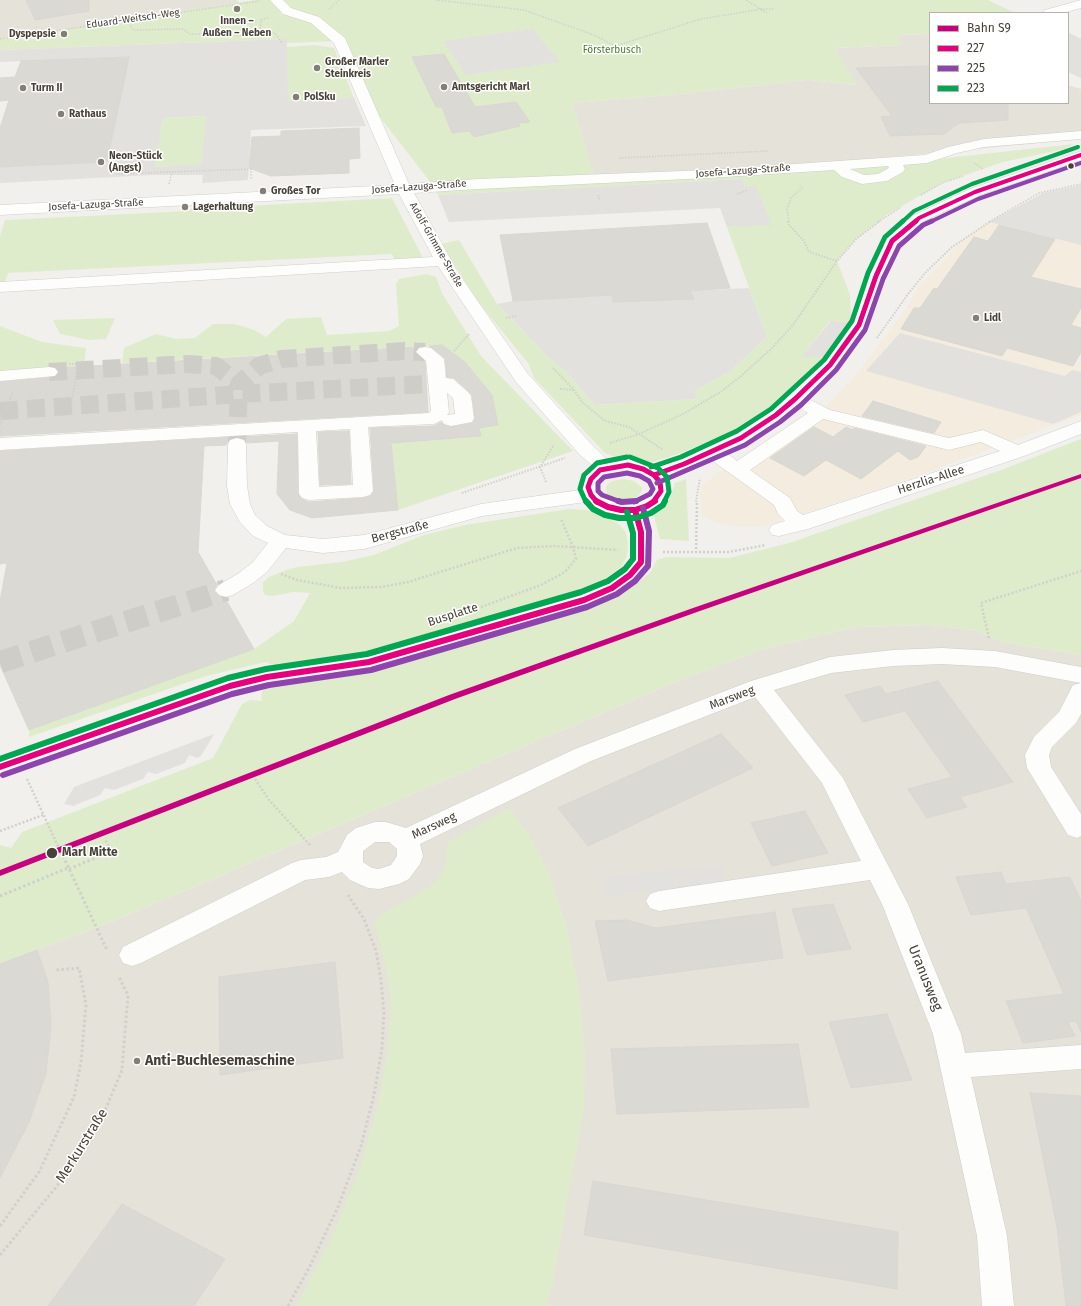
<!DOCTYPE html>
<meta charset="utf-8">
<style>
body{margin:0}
#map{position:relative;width:1081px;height:1306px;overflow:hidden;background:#f1f0ec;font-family:"Fira Sans",sans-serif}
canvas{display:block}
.legend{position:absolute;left:929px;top:12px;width:140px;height:92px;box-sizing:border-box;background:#fff;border:1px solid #b6b3af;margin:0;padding:5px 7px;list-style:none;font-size:12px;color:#484137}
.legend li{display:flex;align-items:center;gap:8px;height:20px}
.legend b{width:20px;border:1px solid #b6b3af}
</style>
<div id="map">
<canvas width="1081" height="1306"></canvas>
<ul class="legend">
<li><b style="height:5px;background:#c7007f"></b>Bahn S9</li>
<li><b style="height:5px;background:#e5007d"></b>227</li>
<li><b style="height:5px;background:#8e44ad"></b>225</li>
<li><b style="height:5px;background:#00a651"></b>223</li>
</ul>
</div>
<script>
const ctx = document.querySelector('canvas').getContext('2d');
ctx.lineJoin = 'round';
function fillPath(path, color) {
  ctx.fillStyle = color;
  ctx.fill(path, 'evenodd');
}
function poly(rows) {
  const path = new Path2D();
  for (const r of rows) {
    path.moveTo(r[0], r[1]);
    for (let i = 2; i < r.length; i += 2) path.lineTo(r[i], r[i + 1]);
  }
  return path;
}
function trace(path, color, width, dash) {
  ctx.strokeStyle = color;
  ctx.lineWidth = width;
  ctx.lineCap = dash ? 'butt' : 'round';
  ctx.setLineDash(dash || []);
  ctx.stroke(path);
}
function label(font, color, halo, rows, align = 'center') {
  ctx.font = font + ' "Fira Sans",sans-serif';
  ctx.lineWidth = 3;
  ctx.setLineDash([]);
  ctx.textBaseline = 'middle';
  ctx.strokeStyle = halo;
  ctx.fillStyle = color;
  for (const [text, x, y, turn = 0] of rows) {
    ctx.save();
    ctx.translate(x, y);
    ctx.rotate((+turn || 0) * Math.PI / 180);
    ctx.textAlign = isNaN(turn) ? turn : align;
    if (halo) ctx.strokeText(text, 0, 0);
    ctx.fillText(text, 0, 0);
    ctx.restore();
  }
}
fillPath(poly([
 [0,0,237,0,240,4,0,39],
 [930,34,930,103,1068,103,1068,85,1081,89,1081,139,786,167,595,179,572,103,671,95,808,80,856,85,834,48,902,45,897,35],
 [928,625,974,630,1003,642,1081,655,1081,1306,0,1306,0,964,114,921,676,682,764,649,857,627]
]), '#e5e2d9');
fillPath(poly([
 [989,222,1081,245,1081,415,918,476,765,526,754,527,731,526,718,523,702,516,700,496,702,486,717,473,755,458,814,419,856,375,905,310,919,286,961,242]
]), '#f4ecdf');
fillPath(poly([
 [256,0,339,0,328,10,340,0,988,0,1015,13,930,13,930,34,897,35,902,45,834,48,857,85,808,80,671,95,572,103,596,181,928,160,1074,144,1065,149,1003,162,942,183,888,214,856,239,837,261,850,295,851,322,830,321,802,356,823,357,791,389,765,411,727,434,678,454,653,462,637,462,619,459,605,453,534,378,528,363,479,303,441,244,459,240,497,304,550,359,566,372,595,405,697,399,695,391,729,372,767,337,727,227,772,224,745,187,742,179,438,195,428,179,368,102,340,41,287,43,287,39,0,50,0,39],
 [314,45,334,48,354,98,287,101,287,47],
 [208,116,201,165,154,167,163,118],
 [392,198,424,260,395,261,392,254,8,273,5,282,0,282,0,236,5,220,188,211,192,209],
 [426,274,436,277,442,293,481,356,573,451,398,510,391,443,498,425,492,395,465,362,442,345,122,363,124,348,156,334,177,339,195,338,213,324,235,324,254,330,266,337,286,319,321,317,327,335,389,331,399,326,396,284,399,279],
 [115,318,106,339,89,340,60,334,53,320],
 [0,326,42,342,86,348,84,366,0,371],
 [1081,439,1081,655,1003,642,974,630,928,625,857,627,764,649,676,682,114,921,0,964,0,845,11,848,22,832,213,758,242,704,250,700,262,701,261,695,264,686,373,668,589,606,621,595,650,573,656,561,660,559,666,557,729,558,789,543,1001,470],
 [623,479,634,481,641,487,642,490,638,497,628,501,622,501,611,498,607,495,606,487,608,484,612,481],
 [686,479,689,541,660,539,653,512,665,503,671,495,675,483],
 [569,509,586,510,604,515,620,525,626,533,628,544,627,556,621,567,603,580,577,590,367,654,278,667,266,662,206,676,29,737,29,730,254,649,294,621,310,593,293,592,273,596,265,595,263,591,263,582,269,577,286,570,297,567,342,562,374,555,424,535,465,525],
 [510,808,531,838,549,872,568,931,580,997,585,1051,584,1109,553,1283,547,1306,296,1306,328,1245,359,1172,377,1109,388,1051,391,1000,385,964,375,925,377,919,386,912,430,887,442,874,446,862,448,842]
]), '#dfeccc');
fillPath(poly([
 [533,29,560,62,466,75,443,41],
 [1068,32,1081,39,1081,78,1068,72],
 [287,39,288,101,354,98,366,126,251,130,248,180,202,183,203,175,153,175,0,183,0,167,108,162,127,57,0,62,0,50],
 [207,116,201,164,155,167,163,118],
 [742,179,745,187,756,186,772,225,727,227,720,208,449,222,438,195],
 [1081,185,1081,245,989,222,1043,193],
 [749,288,767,337,729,372,695,391,697,399,595,405,566,372,550,359,497,304,513,301,611,295,614,302,690,291],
 [831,321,851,322,823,357,801,357],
 [900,333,1065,376,1072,370,1081,372,1081,412,1053,424,866,371],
 [214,734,201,756,197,758,189,755,185,763,156,774,148,772,143,779,114,790,105,788,100,795,73,806,64,804,74,787],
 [720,865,726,882,607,897,602,877]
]), '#e3e1dd');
const building = poly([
 [26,0,89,0,89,11,35,20,26,0],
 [444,54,475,107,516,102,530,122,518,123,520,126,474,137,469,131,452,133,442,107,436,107,412,57,444,54],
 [129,57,107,162,0,167,0,128,9,100,0,101,0,78,15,77,21,61,129,57],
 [930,66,930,103,1008,103,1008,120,959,123,944,134,890,136,881,117,892,116,856,68,930,66],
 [359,128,360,158,349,159,349,173,271,176,249,168,252,137,281,136,281,131,359,128],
 [707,223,730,288,690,291,694,299,613,302,612,295,513,301,500,235,707,223],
 [999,225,1055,239,1031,277,1081,289,1081,308,1071,325,1081,328,1081,352,1073,366,1007,348,1002,356,901,329,914,308,920,308,934,288,937,289,974,237,988,241,999,225],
 [442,345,465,362,492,395,498,425,479,428,481,436,391,443,398,510,312,518,290,510,277,494,279,441,247,443,244,439,239,437,297,434,298,494,302,499,309,502,363,498,370,496,374,491,370,428,434,426,441,422,444,425,451,427,472,423,475,419,472,395,454,378,447,377,445,358,429,346,442,345],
 [418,347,415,352,425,362,428,412,0,436,0,382,55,377,60,372,56,368,418,347],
 [873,401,941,422,934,433,862,416,873,401],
 [814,427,833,437,846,427,853,430,854,428,926,446,918,457,910,460,898,451,861,479,826,460,804,476,770,458,814,427],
 [349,431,351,484,320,485,318,432,349,431],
 [234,437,229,439,226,445,204,446,198,552,217,585,214,591,219,596,225,598,254,649,29,730,0,665,0,601,7,563,0,564,0,451,234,437],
 [938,681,1013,782,960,797,967,807,927,818,908,789,952,777,905,711,863,722,845,695,880,686,886,694,938,681],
 [721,734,753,768,588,846,558,808,721,734],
 [805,811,828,853,772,866,751,823,805,811],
 [1001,872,1006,884,1070,877,1081,901,1081,1032,1076,1021,1068,1022,1075,1036,1023,1043,1006,1001,1064,994,1026,908,971,915,956,877,1001,872],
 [833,904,851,949,807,955,792,909,833,904],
 [775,912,783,958,608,981,595,921,627,920,656,928,775,912],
 [37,950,48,982,51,1025,46,1073,29,1122,0,1178,0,964,37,950],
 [335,962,343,1058,220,1075,219,977,335,962],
 [887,1014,912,1080,851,1088,829,1022,887,1014],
 [798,1044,809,1107,617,1114,611,1049,798,1044],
 [1030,1093,1081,1096,1081,1306,1066,1306,1057,1227,1030,1093],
 [593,1181,898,1232,897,1289,584,1235,593,1181],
 [122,1204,225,1259,194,1306,48,1306,122,1204]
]);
fillPath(building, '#dbd9d4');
trace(building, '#dad7d1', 1);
trace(poly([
 [49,372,188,364,216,366,239,384],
 [0,411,239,394,447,383],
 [237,444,239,384,259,366,281,359,404,351,425,352]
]), '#cfcdc8', 18, [18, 9]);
trace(poly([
 [0,662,226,590]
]), '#cfcdc8', 22, [22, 11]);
const minor = poly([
 [270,0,283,0,291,8,319,17,345,38,409,184,478,179,708,170,925,155,948,147,984,139,1081,131,1081,139,984,147,957,153,927,163,903,165,905,169,903,172,887,181,862,184,842,177,834,170,708,178,478,189,414,193,457,271,528,374,594,447,610,462,628,459,655,468,677,460,734,434,769,411,824,361,851,325,868,276,884,241,914,215,970,189,1081,151,1081,160,980,195,924,221,899,243,884,276,868,325,836,369,807,398,830,410,949,438,983,430,1018,445,1081,421,1081,434,1024,456,808,529,779,536,772,535,769,530,772,525,785,521,778,514,774,505,710,459,666,477,670,482,671,491,666,500,663,504,654,510,646,513,651,532,651,562,637,580,619,593,591,605,369,670,267,685,234,693,0,776,0,758,222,680,267,669,369,654,577,595,605,583,623,570,631,561,631,532,627,516,601,511,590,506,586,502,482,516,364,549,323,553,286,548,267,572,253,583,233,595,226,597,219,595,215,590,219,585,239,573,253,562,268,543,253,536,240,522,230,504,227,486,228,444,230,440,237,438,244,440,246,444,247,486,250,504,255,515,267,526,285,535,323,539,364,535,481,504,580,490,578,487,581,479,593,466,580,455,516,382,438,266,0,292,0,282,433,257,399,194,0,215,0,205,395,185,334,43,311,23,283,14,270,0],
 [888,166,889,168,878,174,864,175,850,169,888,166],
 [797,407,808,413,737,461,725,452,748,442,783,419,797,407],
 [823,419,949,450,981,442,1000,451,803,515,797,511,790,498,750,470,823,419],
 [628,471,636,473,647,479,650,483,651,491,648,496,633,504,621,504,604,498,598,487,600,481,607,474,628,471],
 [1081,0,1081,8,1063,13,1043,13,1045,10,1081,0],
 [425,347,431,348,444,359,446,378,453,379,468,392,471,396,474,418,472,422,451,426,444,424,442,420,434,424,368,427,373,491,370,495,363,497,309,500,302,498,299,494,298,432,0,450,0,438,429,413,431,411,426,361,416,352,419,348,425,347],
 [447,393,453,398,455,414,447,415,449,412,447,393],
 [350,429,353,485,319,487,316,431,350,429],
 [49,367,55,368,58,372,55,376,0,381,0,371,49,367],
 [942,648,995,651,1081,667,1081,683,995,667,942,664,893,666,831,673,774,690,843,778,908,904,961,1034,965,1053,1081,1045,1081,1069,971,1077,1007,1236,1014,1306,982,1306,977,1236,933,1034,882,904,870,880,659,911,650,908,646,901,650,894,659,891,861,861,822,783,755,697,591,761,420,844,423,856,420,864,409,879,399,884,379,889,368,888,350,880,342,872,329,877,305,880,141,963,132,966,123,963,119,955,123,947,292,863,301,860,326,857,338,852,347,835,356,828,375,822,386,822,406,828,575,749,751,681,830,657,893,650,942,648],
 [375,842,389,842,397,849,397,856,391,865,379,869,372,868,363,862,363,851,375,842],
 [1081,683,1081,714,1076,723,1052,747,1049,755,1051,767,1081,814,1081,836,1077,838,1068,835,1027,768,1025,755,1034,737,1059,712,1073,685,1081,683]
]);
trace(minor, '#cfcec9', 1);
trace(poly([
 [436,0,524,10,594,35,623,50],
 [746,0,767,13],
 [329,9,339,0],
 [128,20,133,30,183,29,190,34,253,36,275,33,282,43],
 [260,35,261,20,269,17],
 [0,39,259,1],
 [615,46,701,19,762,9,774,9],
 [619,158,768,151],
 [974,163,983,169],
 [117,169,117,174,251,169,251,180],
 [169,184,172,172],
 [737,194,748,190],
 [598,195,600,201],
 [921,195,942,183,963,176],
 [789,222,787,209,791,198,802,188,800,186],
 [878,222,901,207],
 [989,222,1039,193,1081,184]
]), '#d2d0ca', 1.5, [1.5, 1.5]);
trace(poly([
 [788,221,789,225,804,241,809,252,837,261],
 [506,318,516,316],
 [877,338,908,294,925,273,952,247,991,221],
 [454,351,469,334],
 [69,364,78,364,71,406],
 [553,368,574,390,582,402,605,421,629,427,663,450],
 [560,389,573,390],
 [0,425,13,392],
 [610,443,639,434,685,413,722,391,741,376,771,349,793,325,837,261,856,239,880,221],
 [546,482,540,467,554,445],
 [462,493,565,458],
 [696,502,700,478]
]), '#d2d0ca', 2, [1.5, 1.5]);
trace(poly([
 [663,552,729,552,766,545],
 [696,553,697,501],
 [281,574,297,580,341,588,381,587,408,582,517,548,554,546,618,550],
 [481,607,541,585,565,572,576,559,573,547,561,519],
 [989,638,981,603,1081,571],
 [27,779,63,857],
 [255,779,269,800,310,845],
 [0,831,43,815],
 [98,857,111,851,105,839]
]), '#d2d0ca', 2.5, [2, 2]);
trace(poly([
 [63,856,107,950],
 [69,869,100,856],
 [0,896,68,868],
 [0,1226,39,1172,74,1097,81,1062,86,1005,79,968,55,970],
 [0,1255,57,1186,101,1120,122,1070,128,995,119,977],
 [288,1306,309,1268,338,1207,361,1146,374,1095,382,1048,384,1013,381,980,376,951,364,919,348,895]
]), '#d2d0ca', 3, [2.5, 2.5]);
fillPath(minor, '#fdfdfc');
trace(poly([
 [915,222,919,218,975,192,1081,155]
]), '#e5007d', 4);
trace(poly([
 [654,475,684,464,741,438,776,415,795,399,830,365,859,325,876,276,892,241,916,221],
 [597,502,591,495,588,487,591,479,600,470,628,465,643,469,654,475,660,482,661,491,653,502]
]), '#e5007d', 5);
trace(poly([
 [596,501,608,507,621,510,635,510,647,506,655,501],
 [0,767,230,686,267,677,369,662,584,600,612,588,630,575,641,562,641,532,635,510]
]), '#e5007d', 6);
trace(poly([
 [930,222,978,199,1081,163]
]), '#8e44ad', 4);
trace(poly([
 [657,483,745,445,780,422,801,405,836,370,865,330,883,279,899,246,923,225,932,221],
 [621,502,602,495,598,491,598,483,604,477,627,473,640,476,649,481,653,489,650,494,634,502]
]), '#8e44ad', 5);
trace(poly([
 [618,501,622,502,636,501],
 [3,775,232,694,269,685,371,670,587,607,617,594,635,581,648,566,649,531,643,508]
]), '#8e44ad', 6);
trace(poly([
 [902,222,914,211,972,184,1078,147]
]), '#00a651', 4);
trace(poly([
 [630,457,658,468,667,477,669,492,664,502],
 [651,467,681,457,737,431,771,409,824,360,852,321,868,273,885,237,903,221],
 [586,502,580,489,584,475,597,463,627,457]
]), '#00a651', 5);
trace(poly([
 [586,501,593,509,605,515,619,518,636,518,651,513,663,505,665,501],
 [0,759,228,678,266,669,367,654,581,592,608,581,625,569,633,559,633,533,627,512]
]), '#00a651', 6);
fillPath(poly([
 [1081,474,1081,478,697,612,455,699,0,876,0,870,449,695,693,608,1081,474]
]), '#c7007f');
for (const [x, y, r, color] of [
 [237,9,4,"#837e76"],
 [64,34,4,"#837e76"],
 [317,68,4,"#837e76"],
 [444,87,4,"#837e76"],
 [23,88,4,"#837e76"],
 [296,97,4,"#837e76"],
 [61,114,4,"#837e76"],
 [101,162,4,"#837e76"],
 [1071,166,3.5,"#484137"],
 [263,191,4,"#837e76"],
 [185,207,4,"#837e76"],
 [976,318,4,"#837e76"],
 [52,853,6,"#484137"],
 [137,1061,4,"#837e76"]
]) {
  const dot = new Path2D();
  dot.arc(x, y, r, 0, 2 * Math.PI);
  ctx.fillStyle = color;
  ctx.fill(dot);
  trace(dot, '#fff', 1.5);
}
label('10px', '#484137', '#fff', [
 ["Eduard-Weitsch-Weg",133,19,-8],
 ["Josefa-Lazuga-Straße",743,171,-4],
 ["Josefa-Lazuga-Straße",419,187,-4],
 ["Josefa-Lazuga-Straße",96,205,-3],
 ["Adolf-Grimme-Straße",436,245,60]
]);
label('bold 10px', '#484137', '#fff', [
 ["Innen –",237,21,"center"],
 ["Außen – Neben",237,33,"center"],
 ["Dyspepsie",56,34,"right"],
 ["Großer Marler",325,62],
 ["Steinkreis",325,74],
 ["Amtsgericht Marl",452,87],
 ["Turm II",31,88],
 ["PolSku",304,97],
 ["Rathaus",69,114],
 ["Neon-Stück",109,156],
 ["(Angst)",109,168],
 ["Großes Tor",271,191],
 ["Lagerhaltung",193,207],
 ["Lidl",984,318]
], 'left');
label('10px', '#487b29', '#fff', [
 ["Försterbusch",612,50]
]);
label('12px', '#484137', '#fff', [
 ["Herzlia-Allee",931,480,-18],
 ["Bergstraße",400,532,-15],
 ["Busplatte",453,615,-18],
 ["Marsweg",732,698,-21],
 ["Marsweg",434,826,-25]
]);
label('bold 12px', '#484137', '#fff', [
 ["Marl Mitte",62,853]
], 'left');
label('14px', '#484137', '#fff', [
 ["Uranusweg",925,978,68],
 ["Merkurstraße",82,1146,-58]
]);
label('bold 14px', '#484137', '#fff', [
 ["Anti-Buchlesemaschine",145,1061]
], 'left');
</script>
